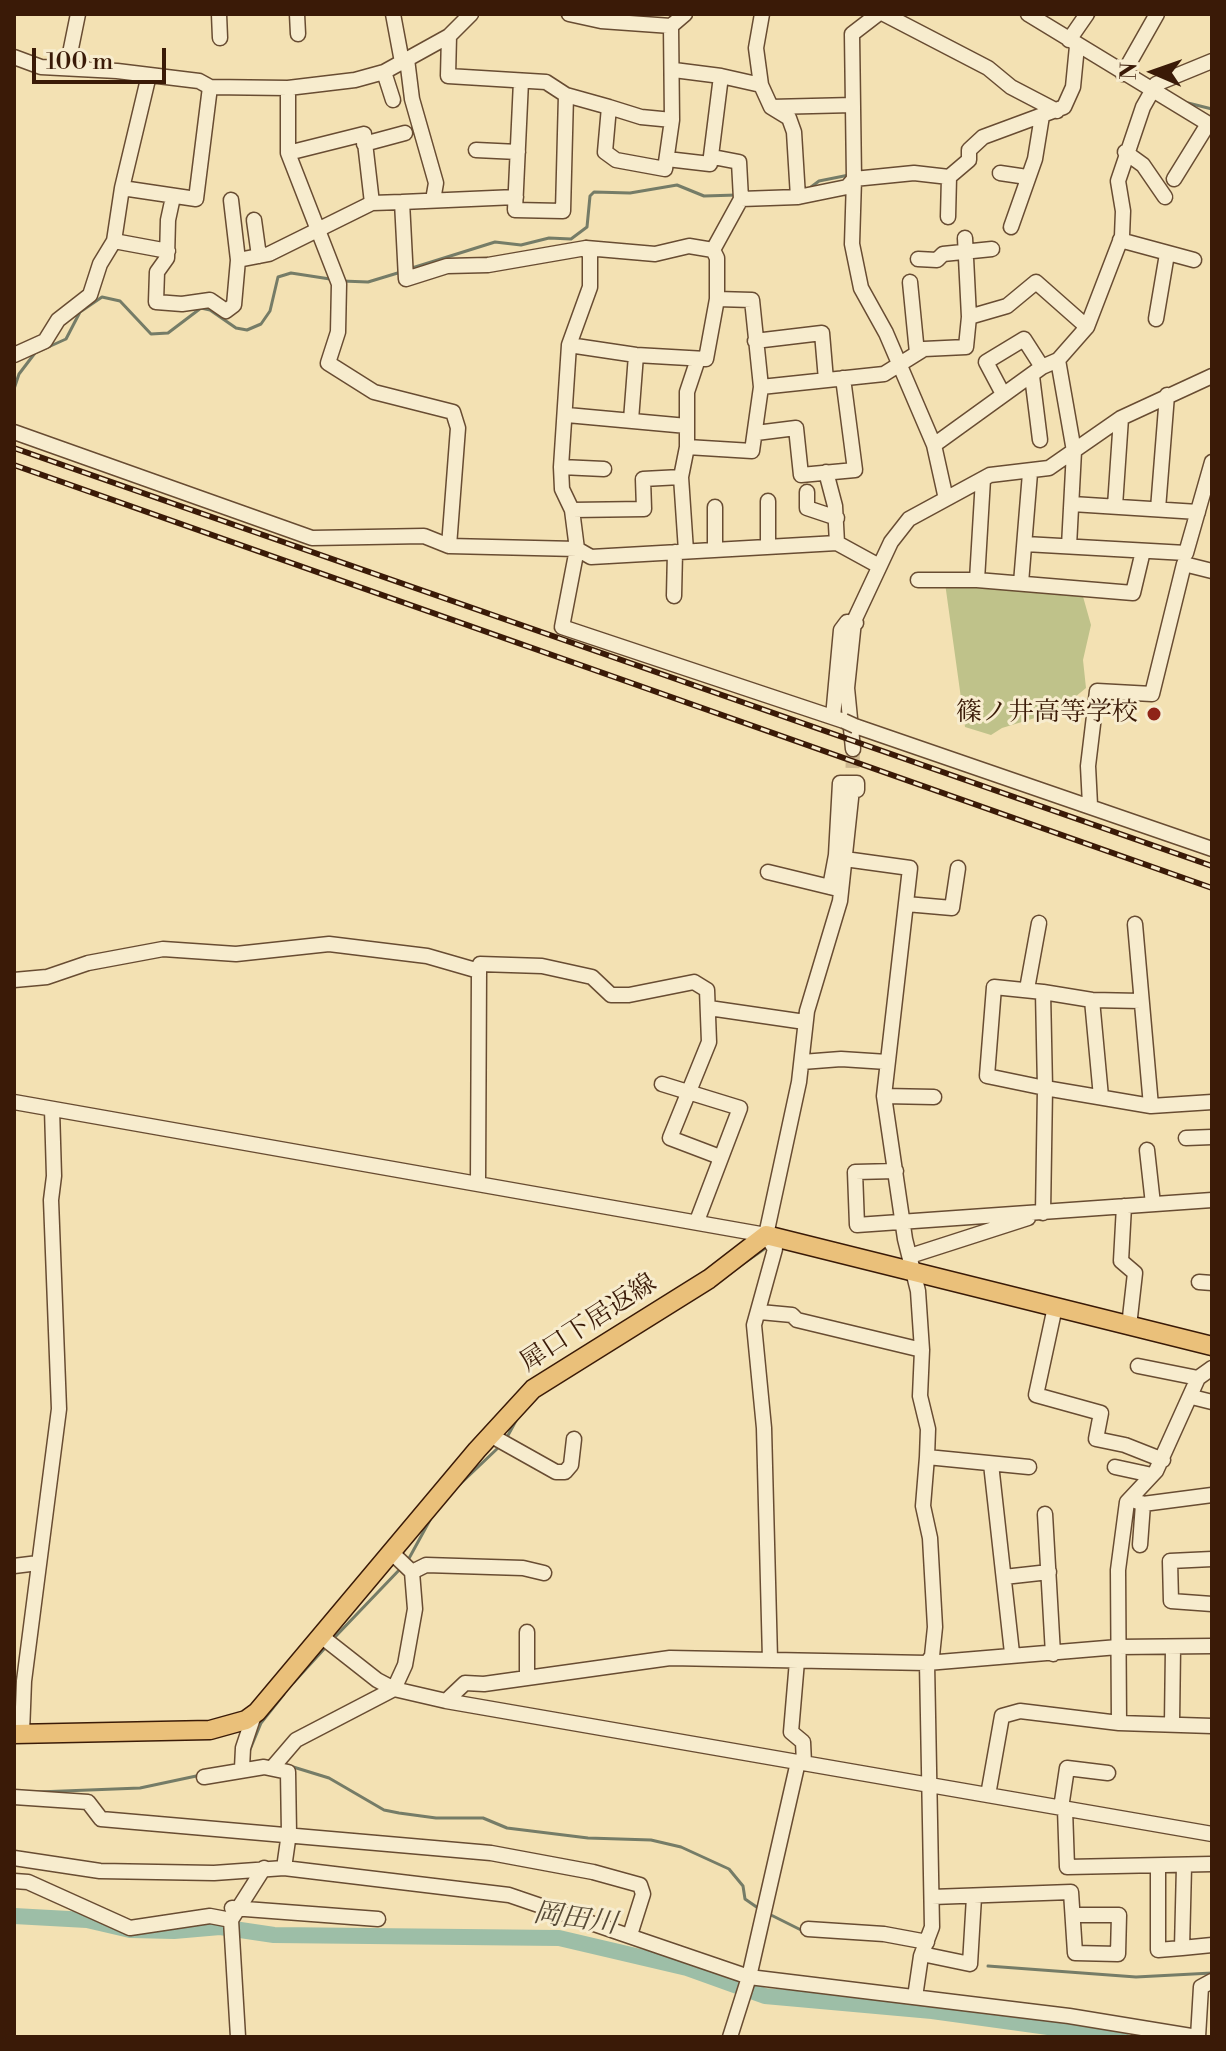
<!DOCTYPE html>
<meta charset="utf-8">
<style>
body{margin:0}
#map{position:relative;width:1226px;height:2051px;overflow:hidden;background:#f3e1b3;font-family:"Libre Bodoni",serif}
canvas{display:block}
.frame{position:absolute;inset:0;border:16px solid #3a1a07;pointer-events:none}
.north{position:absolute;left:1114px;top:32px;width:80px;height:80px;-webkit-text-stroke:6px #f7ecce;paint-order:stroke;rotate:272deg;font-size:22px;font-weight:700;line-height:32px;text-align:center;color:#3a1a07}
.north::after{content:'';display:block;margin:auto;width:28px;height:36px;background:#3a1a07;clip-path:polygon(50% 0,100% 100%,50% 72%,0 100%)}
.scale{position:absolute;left:32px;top:48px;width:134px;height:36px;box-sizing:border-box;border:4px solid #3a1a07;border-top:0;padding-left:10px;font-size:24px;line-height:28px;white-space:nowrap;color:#3a1a07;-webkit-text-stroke:6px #f7ecce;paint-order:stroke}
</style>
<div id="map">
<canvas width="1226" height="2051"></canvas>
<div class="frame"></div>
<div class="north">N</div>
<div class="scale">100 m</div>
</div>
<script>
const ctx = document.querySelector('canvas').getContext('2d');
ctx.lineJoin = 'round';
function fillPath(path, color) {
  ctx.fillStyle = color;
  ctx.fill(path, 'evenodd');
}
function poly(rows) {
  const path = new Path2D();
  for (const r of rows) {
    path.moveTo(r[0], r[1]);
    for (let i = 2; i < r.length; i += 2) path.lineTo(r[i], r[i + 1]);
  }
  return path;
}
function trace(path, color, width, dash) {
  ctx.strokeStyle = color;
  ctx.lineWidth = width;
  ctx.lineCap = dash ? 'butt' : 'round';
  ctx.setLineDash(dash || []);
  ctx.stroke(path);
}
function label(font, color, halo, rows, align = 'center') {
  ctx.font = font + ' "Libre Bodoni","Noto Serif JP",serif';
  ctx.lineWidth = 6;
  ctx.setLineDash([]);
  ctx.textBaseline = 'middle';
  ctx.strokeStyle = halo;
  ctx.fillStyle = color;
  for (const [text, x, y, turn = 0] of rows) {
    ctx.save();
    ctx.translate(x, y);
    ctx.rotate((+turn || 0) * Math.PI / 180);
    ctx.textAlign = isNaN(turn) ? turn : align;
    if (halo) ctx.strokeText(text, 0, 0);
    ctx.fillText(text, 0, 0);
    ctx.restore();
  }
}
fillPath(poly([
 [945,583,1082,593,1091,625,1083,660,1086,688,1058,711,1002,728,991,735,965,727]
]), '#bfc28a');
trace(poly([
 [1188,103,1212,109],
 [811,187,819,181,849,175],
 [412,268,495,242,521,245,549,238,571,239,587,227,590,196,594,192,630,193,677,185,704,196,737,195],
 [342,281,368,282,401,272],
 [14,389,19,374,35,353,66,339,80,312,102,297,120,301,151,334,168,333,201,308,210,310,236,328,247,330,261,324,270,311,278,277,291,273,330,279],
 [737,1268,767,1247],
 [506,1439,518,1417],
 [458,1486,499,1447],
 [407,1562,430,1520],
 [335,1637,402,1567],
 [294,1682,325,1648],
 [249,1752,261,1723,284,1694],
 [290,1766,329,1778,384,1810,399,1813,436,1818,483,1818,507,1828,588,1838,651,1840,681,1847,729,1869,743,1886,745,1899,758,1908],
 [38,1792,140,1788,201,1775],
 [771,1915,803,1931],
 [988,1966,1136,1977,1212,1973]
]), '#757c67', 3);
trace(poly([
 [14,1916,87,1920,130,1930,174,1931,220,1927,274,1935,559,1938,687,1968,765,1996,932,2011,1121,2037]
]), '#9dbea7', 16);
trace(poly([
 [852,789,853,749]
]), '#ceb991', 14, [14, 7]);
const minor = poly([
 [219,14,220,38],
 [297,14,298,34],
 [393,14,402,62],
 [569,14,601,21,671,26,685,14],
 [884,14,988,68,1011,87,1057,111],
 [1028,14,1212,126],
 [449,36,448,76,546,82,566,95,609,107,605,152,616,160,665,169,672,120,671,26],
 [1069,40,1087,14],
 [14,57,41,67,117,71,199,81,210,87,288,88,355,80,384,72,449,36,471,14],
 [407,59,412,99,436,183,433,200],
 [67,68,78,14],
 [384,72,393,100],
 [1123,74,1157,14],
 [721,76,761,85,756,48,762,14],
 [521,81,515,210,563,211,566,95],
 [761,85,771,107,789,118,794,132,798,197],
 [288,88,288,153,339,284,338,332,328,363,374,392,453,412,458,428,449,546],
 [609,107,641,117,672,120],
 [771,107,853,105],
 [364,144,405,133],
 [476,150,518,152],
 [1125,152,1143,165,1165,197],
 [667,159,710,164,721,76,674,70],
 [1000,173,1027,177],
 [1174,179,1208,124],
 [122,188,149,75],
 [173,197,168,220,167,258,157,272,156,302,182,304,210,300,226,311,234,305,238,260,231,200],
 [741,199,798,197,847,187,854,179,852,34,878,14],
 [402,202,516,197],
 [372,203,402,202,406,279,447,266,488,265,586,248,655,254,689,246,713,250],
 [948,217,949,177],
 [254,220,259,256],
 [1011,227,1035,159,1042,116],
 [1120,240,1194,260],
 [114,241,168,251],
 [586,248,590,255,590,287,569,345,561,467,562,489,572,510,577,549,562,627,844,721],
 [918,259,937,260,943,254,992,249],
 [238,260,269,254,372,203,364,134,288,153],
 [910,282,917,353],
 [717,299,752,300,761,387],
 [969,317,1007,306,1036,282,1087,327],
 [1156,319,1167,254],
 [755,341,822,333,826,380],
 [569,345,636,355,706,359,717,299,717,258,713,250,741,199,739,162,713,157],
 [14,355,45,341,58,320,90,295,100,264,114,241,122,188,196,199,210,87],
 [1058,360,1074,451,1069,546],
 [1032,376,1040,440],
 [1003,394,986,362,1024,339,1042,367],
 [567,415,687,426],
 [631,420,636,355],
 [14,432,312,538,424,536,449,546,577,549,591,557,837,543,879,566],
 [756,433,796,428,801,475,855,470,843,378],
 [934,445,1042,367,1058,360,1087,327,1122,236,1123,211,1118,181,1143,107,1156,84,1212,61],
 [687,447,752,451,761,387,884,374,924,349,966,347,969,317,965,238],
 [561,467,604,469],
 [826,472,835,506,837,543],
 [807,492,807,508,837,518],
 [946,499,934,445,886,333,861,288,852,244,854,179,914,173,949,177,969,160,969,150,983,137,1064,107,1073,87,1077,46],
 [768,501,768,547],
 [1072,504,1198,512],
 [1115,506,1121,418],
 [1158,509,1167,395],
 [572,510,644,509,643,479,681,477],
 [1025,544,1186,553,1212,462],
 [715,549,715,507],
 [686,551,681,477,687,447,687,392,698,359],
 [918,580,977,580,1133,593,1143,551],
 [977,580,983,479],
 [1021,583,1030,473],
 [674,596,675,552],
 [833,717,841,630,847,622,856,623],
 [855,726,1212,849],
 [853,749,847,688,854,621,891,542,909,519,990,475,1049,468,1121,418,1212,376],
 [1090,805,1088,766,1097,691,1152,694,1184,564,1212,571],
 [852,860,910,868,884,1096,905,1239,918,1291,922,1350,920,1396,928,1429,927,1457,1029,1467],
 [768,872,838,889],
 [830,887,836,855,840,783,857,783,857,790],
 [906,904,952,908,958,868],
 [1135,924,1151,1106],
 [480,964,542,966,592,977,611,995,629,995,694,982,707,990,709,1042,670,1138,720,1157],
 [14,980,47,977,88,963,163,949,236,954,329,944,427,956,479,971,478,1183],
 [1027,989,1039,923],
 [1043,992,1092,1000,1141,1001],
 [1092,1000,1101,1097],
 [709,1008,805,1022],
 [802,1062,841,1059,887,1062],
 [662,1084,740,1108,697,1221],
 [884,1096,934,1097],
 [14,1102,766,1235],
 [1186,1138,1212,1137],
 [1147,1150,1153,1204],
 [896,1171,855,1172,857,1225,1212,1200],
 [1124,1206,1121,1261,1135,1273,1129,1326],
 [1043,1213,1045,1088,1043,992,994,987,987,1076,1045,1088,1151,1106,1212,1102],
 [910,1256,1028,1218],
 [1199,1282,1212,1283],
 [1055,1307,1036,1395,1101,1413,1096,1439,1125,1445,1163,1460],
 [760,1312,792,1315,797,1320,922,1350],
 [1138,1366,1198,1378],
 [1192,1397,1212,1402],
 [490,1435,556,1472,565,1472,571,1465,574,1439],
 [991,1464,1012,1653],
 [1115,1467,1152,1475],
 [1131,1499,1143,1504,1212,1495],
 [1045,1514,1053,1654],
 [1140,1545,1143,1504],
 [1212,1559,1170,1561,1171,1601,1212,1604],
 [14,1566,38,1563],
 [412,1572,426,1565,523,1568,544,1573],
 [1004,1577,1049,1572],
 [321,1636,377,1680,394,1689,446,1701,1212,1834],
 [770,1659,764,1428,754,1325,775,1249,766,1235,799,1082,807,1011,840,901,852,789],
 [797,1661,791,1732,803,1742,804,1763],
 [527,1677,527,1632],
 [446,1701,465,1683,484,1684,670,1658,927,1663,1118,1647,1212,1646],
 [1119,1723,1118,1570,1127,1502,1156,1471,1198,1378,1212,1368],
 [1172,1723,1173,1648],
 [22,1733,24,1681,59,1409,51,1200,54,1176,52,1109],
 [242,1768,243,1748,254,1715],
 [272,1768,296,1740,394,1689,405,1665,415,1609,412,1572,391,1552],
 [204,1777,264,1767,288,1772,289,1833,284,1868],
 [988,1795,1002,1716,1020,1711,1119,1723,1212,1726],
 [14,1797,88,1802,101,1819,491,1853,593,1872,640,1885,643,1894,630,1935],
 [1061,1808,1067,1768,1108,1773],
 [1065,1809,1067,1867,1212,1864],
 [14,1858,100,1871,214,1873,284,1868,509,1895,749,1977,1069,2016,1197,2037],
 [1158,1866,1158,1950,1182,1948,1184,1866],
 [14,1881,28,1882,130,1928,210,1916,231,1920],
 [932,1897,1071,1892,1075,1953,1118,1954,1119,1915,1074,1915],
 [232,1908,378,1919],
 [808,1929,884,1934,927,1942],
 [1182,1948,1212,1945],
 [922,1954,970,1964,974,1897],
 [915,1997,921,1956,932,1927,927,1663,932,1656,935,1627,930,1538,923,1506,927,1457],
 [238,2037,231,1920,264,1868],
 [730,2037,749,1977,798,1762],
 [1198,2037,1201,1987,1212,1981]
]);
const major = poly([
 [14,1734,210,1730,246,1720,257,1712,477,1450,533,1389,709,1279,766,1235,1212,1346]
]);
trace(minor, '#684c32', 17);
trace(major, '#3a1a07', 21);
trace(minor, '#f7ecce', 14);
trace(major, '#eac07a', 18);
const rail = poly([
 [14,448,1212,866],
 [14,465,1212,888]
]);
trace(rail, '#3a1a07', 6);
trace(rail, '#f7ecce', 3, [9]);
const minorBridge = poly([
 [844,721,855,726]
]);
trace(minorBridge, '#684c32', 17, []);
trace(minorBridge, '#f7ecce', 14);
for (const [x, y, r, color] of [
 [1154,714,8,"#8f2418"]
]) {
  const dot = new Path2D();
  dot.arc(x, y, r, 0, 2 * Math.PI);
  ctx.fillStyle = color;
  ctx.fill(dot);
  trace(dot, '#f7ecce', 3);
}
label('26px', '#3a1a07', '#f7ecce', [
 ["篠ノ井高等学校",1138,714]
], 'right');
label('26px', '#3a1a07', '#f7ecce', [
 ["犀口下居返線",589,1324,-33]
]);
label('italic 28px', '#584b37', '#f7ecce', [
 ["岡田川",575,1920,8]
]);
</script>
